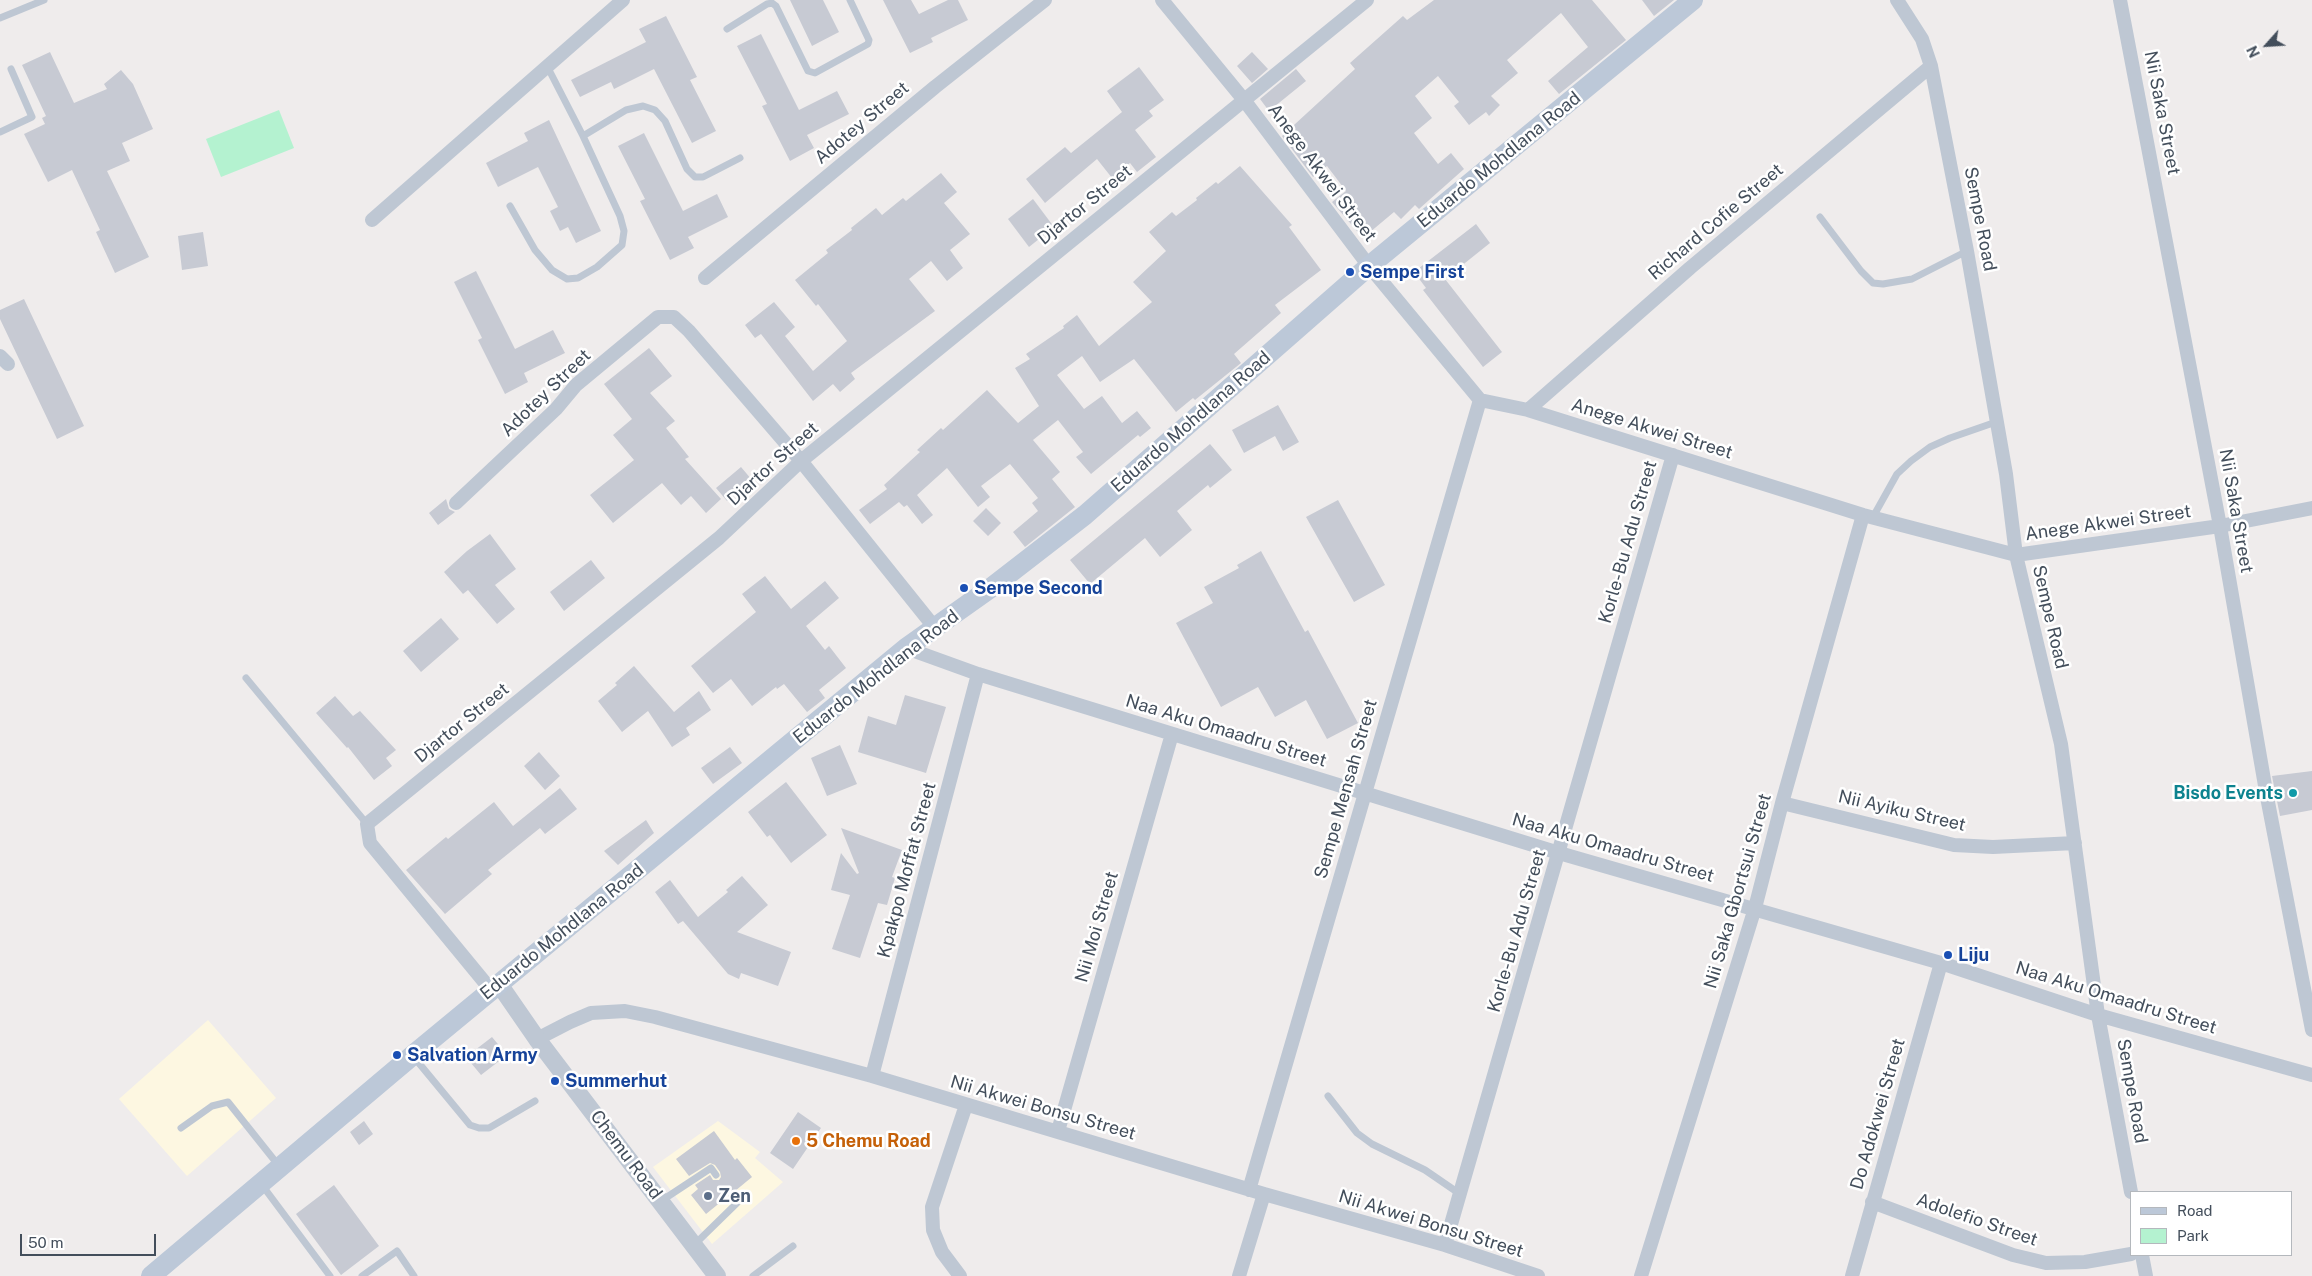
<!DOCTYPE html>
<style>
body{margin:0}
#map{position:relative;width:2312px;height:1276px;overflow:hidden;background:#efecec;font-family:"Public Sans",sans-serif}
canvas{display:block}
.legend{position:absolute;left:2130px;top:1191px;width:162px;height:65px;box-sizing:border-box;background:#fff;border:1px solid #b4b8bd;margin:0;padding:6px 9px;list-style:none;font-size:15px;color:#434e5b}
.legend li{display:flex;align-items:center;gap:10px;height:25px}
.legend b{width:25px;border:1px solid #b4b8bd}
.north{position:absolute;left:2242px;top:20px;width:50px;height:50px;-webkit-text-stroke:4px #fff;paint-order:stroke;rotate:244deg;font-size:14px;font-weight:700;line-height:20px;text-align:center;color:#434e5b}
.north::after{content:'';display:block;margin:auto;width:18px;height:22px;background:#434e5b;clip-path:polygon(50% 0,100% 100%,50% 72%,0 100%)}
.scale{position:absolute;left:20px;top:1234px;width:136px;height:22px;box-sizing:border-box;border:2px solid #434e5b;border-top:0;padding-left:6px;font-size:15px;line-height:18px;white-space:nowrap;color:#434e5b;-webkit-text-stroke:4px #fff;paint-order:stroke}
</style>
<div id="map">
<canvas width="2312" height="1276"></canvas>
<ul class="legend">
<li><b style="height:6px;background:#bcc8d8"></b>Road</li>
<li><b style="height:14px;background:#b4f2d0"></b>Park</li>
</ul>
<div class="north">N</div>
<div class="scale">50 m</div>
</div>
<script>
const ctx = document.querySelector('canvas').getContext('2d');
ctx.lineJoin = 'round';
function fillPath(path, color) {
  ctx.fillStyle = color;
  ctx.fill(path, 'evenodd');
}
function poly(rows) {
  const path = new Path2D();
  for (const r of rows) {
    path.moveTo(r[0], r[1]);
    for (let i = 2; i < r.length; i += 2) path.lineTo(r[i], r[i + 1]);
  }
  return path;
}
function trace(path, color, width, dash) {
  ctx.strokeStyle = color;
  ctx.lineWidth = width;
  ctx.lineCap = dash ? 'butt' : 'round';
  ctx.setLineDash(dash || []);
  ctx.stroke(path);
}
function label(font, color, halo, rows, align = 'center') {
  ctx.font = font + ' "Public Sans",sans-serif';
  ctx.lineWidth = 5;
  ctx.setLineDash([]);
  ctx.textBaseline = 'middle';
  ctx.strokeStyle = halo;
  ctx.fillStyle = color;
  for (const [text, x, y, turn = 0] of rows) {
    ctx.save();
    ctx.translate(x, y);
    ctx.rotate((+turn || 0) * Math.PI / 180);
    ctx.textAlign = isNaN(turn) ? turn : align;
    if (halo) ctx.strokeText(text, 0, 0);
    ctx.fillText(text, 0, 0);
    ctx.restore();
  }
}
fillPath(poly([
 [208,1020,276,1098,187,1176,119,1099],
 [718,1121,760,1152,755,1158,783,1182,712,1244,653,1167]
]), '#fdf7e1');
fillPath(poly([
 [279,110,294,148,221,177,206,139]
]), '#b4f2d0');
fillPath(poly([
 [790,0,823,0,839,32,812,46],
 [883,0,911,0,919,14,948,0,958,0,968,20,931,38,933,42,910,53],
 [1434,0,1592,0,1626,40,1559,94,1548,81,1588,47,1561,13,1507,60,1518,73,1491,96,1500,105,1489,116,1486,112,1469,125,1454,106,1459,102,1438,76,1415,96,1432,118,1414,133,1438,164,1451,153,1464,169,1419,209,1415,205,1401,219,1394,212,1363,238,1332,202,1346,191,1327,166,1313,177,1282,136,1355,69,1350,63,1403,16,1407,20],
 [1642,0,1674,0,1654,16],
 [666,16,697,77,690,80,716,131,692,143,654,69,614,89,611,82,580,97,571,80,646,42,639,29],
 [761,34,799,110,837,91,849,114,807,135,814,148,790,161,762,106,767,104,737,46],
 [50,52,74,103,107,89,104,84,121,70,133,84,153,129,122,143,130,161,107,171,149,257,115,273,96,232,100,230,72,170,48,182,24,134,45,124,42,118,46,116,22,65],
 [1252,52,1268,69,1252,83,1237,66],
 [1139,67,1164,100,1149,111,1153,116,1135,130,1156,157,1137,172,1130,163,1112,178,1097,159,1045,203,1026,179,1065,147,1071,153,1122,112,1107,91],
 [1296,69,1306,81,1269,111,1260,99],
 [549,120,601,231,576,243,568,227,560,231,550,211,558,207,538,167,498,187,486,163,528,141,524,133],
 [644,133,683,211,717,194,728,217,688,237,694,248,670,260,640,201,645,199,618,146],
 [1240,166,1292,225,1289,227,1321,270,1275,305,1281,313,1234,354,1241,363,1195,400,1193,398,1176,412,1134,359,1100,382,1082,356,1057,375,1084,409,1102,396,1122,423,1137,411,1151,428,1140,437,1138,435,1091,474,1076,457,1083,452,1058,420,1033,440,1060,472,1052,479,1075,507,1025,547,1013,532,1038,511,1032,503,1038,498,1010,464,981,486,990,497,978,507,947,468,917,495,933,515,922,524,907,505,904,507,899,502,870,524,859,510,887,489,884,485,920,452,917,450,941,428,943,430,987,390,1018,423,1039,406,1015,368,1030,359,1026,354,1064,328,1063,326,1077,315,1099,346,1152,302,1133,282,1166,251,1149,232,1172,212,1176,216,1197,200,1196,198,1216,182,1218,184],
 [941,173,957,192,944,203,970,234,950,250,963,268,947,281,931,261,909,279,935,311,851,373,855,379,840,392,833,384,813,401,761,334,755,338,745,325,774,302,795,327,785,336,813,371,847,341,818,304,816,306,795,280,828,253,826,250,852,230,851,228,876,208,882,215,903,198,906,201],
 [1033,199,1054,227,1029,247,1008,219],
 [1476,224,1490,243,1445,279,1502,352,1483,367,1423,290,1426,288,1414,272],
 [203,232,208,266,182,270,178,236],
 [476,271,515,349,553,330,565,353,524,373,528,382,505,394,478,340,482,338,454,282],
 [24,299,84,426,57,439,0,319,0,310],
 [649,348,672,376,650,393,675,421,666,428,689,457,685,459,721,499,706,513,691,496,681,505,662,483,613,523,590,495,634,460,613,435,632,419,604,384],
 [1278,405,1299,442,1283,451,1275,436,1244,453,1232,430],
 [1210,444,1232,470,1210,488,1208,485,1177,511,1192,530,1160,557,1145,538,1090,584,1070,560],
 [741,467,752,480,727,501,716,488],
 [446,499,449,509,455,512,438,525,429,513],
 [1338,500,1385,585,1354,602,1306,517],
 [986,508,1001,523,988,536,973,521],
 [490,534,516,569,495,585,515,609,497,624,468,590,463,594,444,572,467,551],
 [1261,551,1305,632,1308,630,1358,723,1327,739,1306,700,1275,717,1258,687,1221,707,1176,623,1213,603,1204,587,1239,568,1237,565],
 [591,560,605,578,564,611,550,592],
 [765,576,791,609,825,581,839,598,806,626,825,650,829,646,846,668,819,690,825,698,807,712,784,684,777,689,776,687,752,706,731,679,713,693,691,666,756,612,742,594],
 [441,618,459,639,421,672,403,651],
 [634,666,674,712,699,691,711,710,686,728,690,735,672,747,648,711,622,732,598,701,617,685,615,683],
 [905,695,946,707,926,773,858,752,868,716,896,725],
 [335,696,353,716,360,711,396,750,386,758,392,766,374,780,348,747,347,748,316,713],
 [840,745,857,784,827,796,811,758],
 [730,747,742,763,713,784,701,768],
 [539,752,560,776,545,790,524,766],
 [2312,771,2312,810,2280,816,2272,776],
 [786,782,827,835,791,863,770,835,767,837,748,812],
 [560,788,577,809,545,834,540,828,488,870,492,874,445,914,406,870,446,837,448,839,494,802,513,826],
 [646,820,654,833,618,865,604,851],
 [841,828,902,850,892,877,895,878,887,905,878,903,860,958,832,949,850,895,831,890,841,853,857,874,859,873],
 [742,876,768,905,737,932,791,952,778,986,741,973,739,979,728,974,683,921,678,924,655,892,670,880,698,917,728,892,726,890],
 [492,1037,507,1055,481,1075,466,1057],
 [798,1112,821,1128,793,1169,770,1153],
 [364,1121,373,1134,359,1145,350,1132],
 [714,1131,735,1160,737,1158,752,1177,735,1191,728,1190,727,1197,706,1214,691,1195,698,1189,695,1185,710,1175,713,1180,719,1180,721,1177,720,1172,715,1165,710,1163,689,1176,676,1159],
 [334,1185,379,1246,341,1275,296,1214]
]), '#c7cad3');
trace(poly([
 [0,18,44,0],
 [727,29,767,4,772,3,776,6,808,71,815,73,868,44,869,40,850,0],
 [0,132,32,117,11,69],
 [583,136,626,110,643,106,655,110,665,121,687,169,695,177,703,177,740,158],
 [510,206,535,250,552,270,567,279,578,278,597,267,622,245,624,231,620,216,583,136,547,66],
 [1820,217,1861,271,1873,283,1883,284,1912,279,1967,251],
 [1873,517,1897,474,1911,461,1930,447,1950,438,1996,422],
 [246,678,367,824],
 [413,1056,470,1125,479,1128,489,1128,535,1101],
 [1328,1096,1357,1133,1372,1144,1425,1170,1460,1194],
 [181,1128,212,1106,228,1102,279,1166],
 [262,1185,330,1276],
 [661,1201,711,1168,716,1175],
 [695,1244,738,1202,731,1194],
 [362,1276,397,1251,414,1276],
 [753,1276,793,1246]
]), '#bec7d3', 7);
trace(poly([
 [1162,0,1244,100,1369,266,1480,400,1528,410,1863,515,2016,555,2220,526,2312,508],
 [1897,0,1922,39,1931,66,1967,251,2006,474,2016,555,2061,744,2098,1015,2131,1192],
 [2120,0,2220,526,2267,797,2312,1030],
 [372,220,623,0],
 [705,278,935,87,1045,0],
 [0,356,8,364],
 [1528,410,1690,268,1931,66],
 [456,503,556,409,576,385,658,317,674,317,689,331,801,461,935,628],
 [906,648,978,674,1559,853,1941,963,2098,1015,2312,1075],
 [1782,803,1954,845,1993,847,2075,843],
 [491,990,370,843,367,824,719,538,801,461,1367,0],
 [537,1039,570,1022,591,1013,625,1011,655,1017,872,1076,1264,1194,1445,1245,1538,1276],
 [872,1076,978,674],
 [1058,1131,1172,734],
 [1249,1190,1480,400],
 [1872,1202,2013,1255,2046,1263,2085,1262,2131,1254],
 [1445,1245,1673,455],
 [2142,1255,2146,1276],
 [960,1276,942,1252,933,1230,932,1207,966,1105],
 [1239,1276,1264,1194],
 [1641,1276,1755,908,1782,803,1863,515],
 [1852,1276,1941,963]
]), '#bec7d3', 14);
trace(poly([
 [499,984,537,1039,717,1276]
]), '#bec7d3', 18);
trace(poly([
 [151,1276,413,1055,906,648,992,587,1085,515,1369,266,1693,0]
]), '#bcc8d8', 20);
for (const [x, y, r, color] of [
 [1350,272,5,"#1a4fb4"],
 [964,588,5,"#1a4fb4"],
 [2293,793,5,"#0f9aa8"],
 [1948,955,5,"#1a4fb4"],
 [397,1055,5,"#1a4fb4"],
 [555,1081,5,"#1a4fb4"],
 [796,1141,5,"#e8710a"],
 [708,1196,5,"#5c6f8a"]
]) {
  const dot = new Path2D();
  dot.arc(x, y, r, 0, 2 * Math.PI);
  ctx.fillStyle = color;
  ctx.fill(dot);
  trace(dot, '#fff', 2);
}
label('18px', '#434e5b', '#fff', [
 ["Nii Saka Street",2162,113,79],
 ["Adotey Street",862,123,-40],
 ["Eduardo Mohdlana Road",1499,160,-39],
 ["Anege Akwei Street",1322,173,53],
 ["Djartor Street",1085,205,-39],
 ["Sempe Road",1980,219,79],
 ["Richard Cofie Street",1716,222,-40],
 ["Adotey Street",546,393,-44],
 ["Eduardo Mohdlana Road",1191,422,-41],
 ["Anege Akwei Street",1652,429,17],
 ["Djartor Street",773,464,-42],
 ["Nii Saka Street",2236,511,80],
 ["Anege Akwei Street",2108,523,-8],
 ["Korle-Bu Adu Street",1628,542,-74],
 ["Sempe Road",2050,617,77],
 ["Eduardo Mohdlana Road",876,677,-38],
 ["Djartor Street",462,723,-39],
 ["Naa Aku Omaadru Street",1226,731,17],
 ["Sempe Mensah Street",1346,789,-74],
 ["Nii Ayiku Street",1902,811,13],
 ["Naa Aku Omaadru Street",1613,848,16],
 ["Kpakpo Moffat Street",907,870,-75],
 ["Nii Saka Gbortsui Street",1738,891,-74],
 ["Nii Moi Street",1097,927,-74],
 ["Korle-Bu Adu Street",1517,931,-74],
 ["Eduardo Mohdlana Road",562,932,-39],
 ["Naa Aku Omaadru Street",2116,998,17],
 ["Sempe Road",2132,1091,80],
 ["Nii Akwei Bonsu Street",1043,1108,16],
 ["Do Adokwei Street",1878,1114,-74],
 ["Chemu Road",626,1155,53],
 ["Adolefio Street",1977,1220,19],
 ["Nii Akwei Bonsu Street",1431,1224,17]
]);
label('bold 18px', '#164399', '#fff', [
 ["Sempe First",1360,272],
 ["Sempe Second",974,588],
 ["Liju",1958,955],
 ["Salvation Army",407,1055],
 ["Summerhut",565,1081]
], 'left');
label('bold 18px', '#0d838f', '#fff', [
 ["Bisdo Events",2283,793]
], 'right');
label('bold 18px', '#c56008', '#fff', [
 ["5 Chemu Road",806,1141]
], 'left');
label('bold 18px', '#4e5e75', '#fff', [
 ["Zen",718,1196]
], 'left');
</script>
